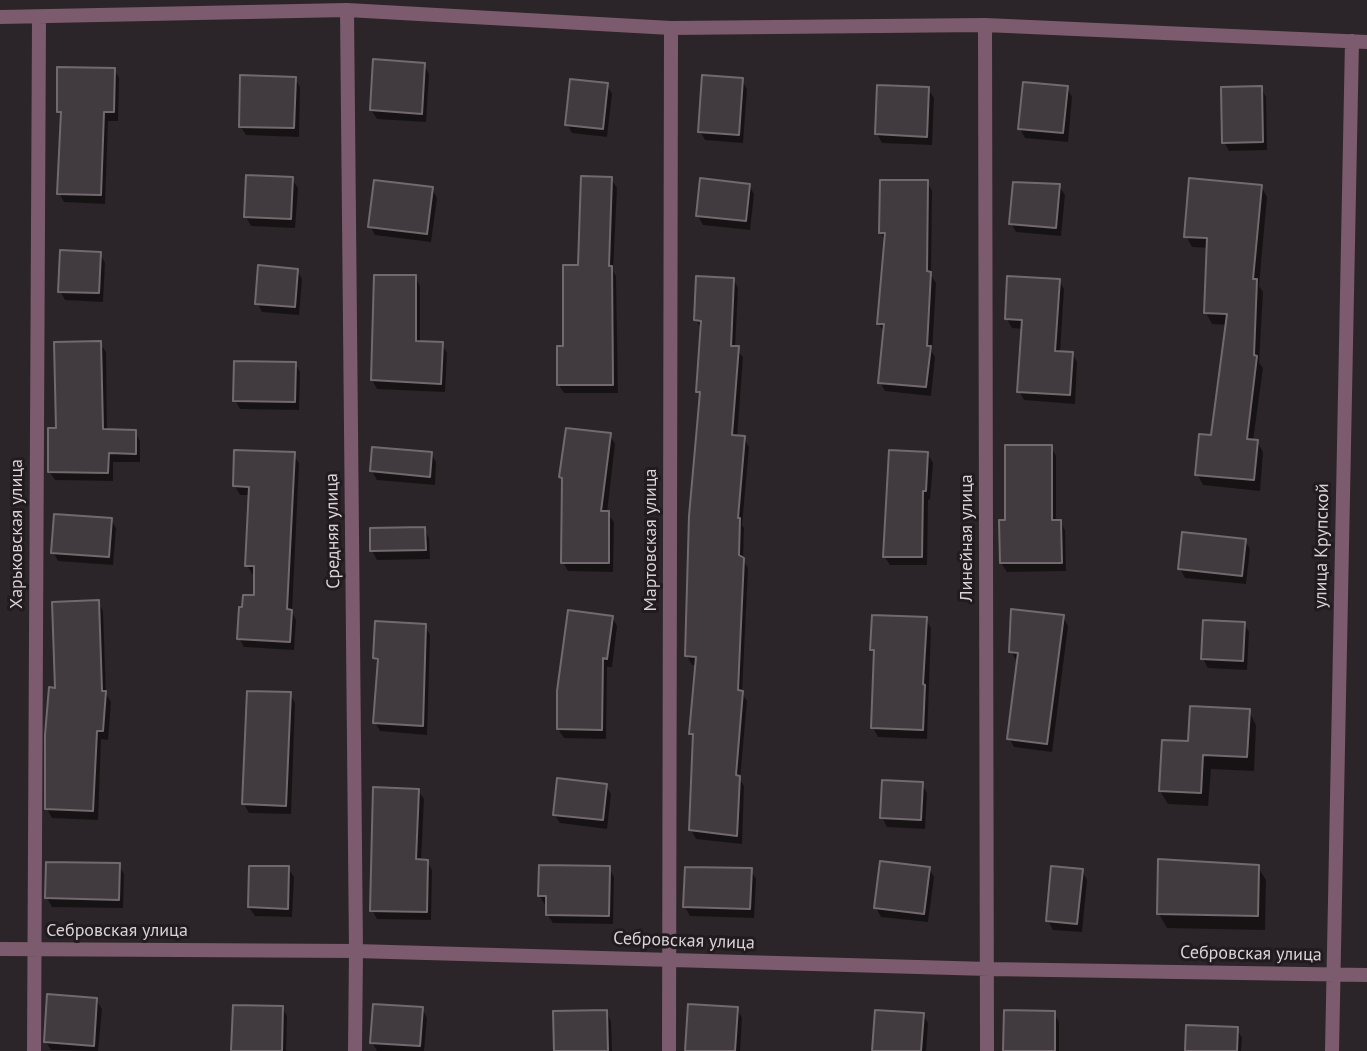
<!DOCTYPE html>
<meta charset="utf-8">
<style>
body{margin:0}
canvas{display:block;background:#2b2428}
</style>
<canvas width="1367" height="1051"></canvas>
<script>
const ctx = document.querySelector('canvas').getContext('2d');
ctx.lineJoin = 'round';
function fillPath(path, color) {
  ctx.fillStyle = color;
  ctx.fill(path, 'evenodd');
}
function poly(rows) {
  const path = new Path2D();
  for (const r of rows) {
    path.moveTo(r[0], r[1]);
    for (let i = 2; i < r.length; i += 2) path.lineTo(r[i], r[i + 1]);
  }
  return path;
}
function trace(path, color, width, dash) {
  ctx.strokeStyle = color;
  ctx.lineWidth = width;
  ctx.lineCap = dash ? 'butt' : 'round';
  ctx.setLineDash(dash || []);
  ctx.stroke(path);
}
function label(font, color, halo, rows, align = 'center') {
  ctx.font = font + ' "PT Sans",sans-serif';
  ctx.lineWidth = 6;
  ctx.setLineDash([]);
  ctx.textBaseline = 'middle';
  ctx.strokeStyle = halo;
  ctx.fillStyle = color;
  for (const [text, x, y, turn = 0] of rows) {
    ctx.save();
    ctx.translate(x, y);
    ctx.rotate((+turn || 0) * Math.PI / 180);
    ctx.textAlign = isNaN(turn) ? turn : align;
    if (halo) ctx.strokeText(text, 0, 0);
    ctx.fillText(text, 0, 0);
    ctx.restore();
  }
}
fillPath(poly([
 [424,64,429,74,426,122,377,119,371,110],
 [114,69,119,78,118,121,108,121,105,204,64,202,59,193,62,118,59,112],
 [295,78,300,87,299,137,246,135,240,126],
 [742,80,747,89,743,143,705,140,700,131],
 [607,85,612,94,607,137,572,133,567,124],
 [1067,88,1072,97,1068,142,1025,138,1020,129],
 [1261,88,1266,97,1267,150,1229,151,1224,142],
 [928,89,934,98,932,145,882,143,877,134],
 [292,179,298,188,295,228,251,226,246,217],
 [611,179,617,188,613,271,616,276,618,393,564,393,558,384,579,267],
 [927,182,932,191,931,275,936,283,932,352,935,357,931,396,885,391,880,382,885,334,879,324,886,242,881,233],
 [749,185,754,194,750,230,703,225,698,216],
 [1059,186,1065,195,1061,236,1016,232,1011,223],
 [1261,186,1267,197,1259,286,1263,292,1259,363,1263,368,1253,441,1257,441,1263,452,1260,491,1203,485,1197,474,1213,437,1227,325,1212,324,1206,313,1209,248,1192,247,1186,236],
 [432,189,437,198,431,242,375,235,370,226],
 [100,254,105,263,103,302,65,300,60,291],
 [297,270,302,279,299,315,262,312,257,303],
 [415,277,420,286,420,343,442,344,447,353,445,392,377,389,372,380],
 [733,279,738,288,735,348,743,357,737,438,744,438,749,447,742,525,744,528,743,560,748,568,742,693,747,701,740,779,744,786,742,844,696,839,691,830,695,741,691,734,697,665,692,665,687,656,701,397,698,391,701,329,696,320],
 [1059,280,1064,289,1060,353,1072,353,1077,362,1075,404,1024,400,1019,391,1024,329,1012,328,1007,319],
 [100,343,106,352,107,431,135,432,140,441,140,462,113,462,113,481,55,480,49,471,58,430],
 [295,363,300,372,299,410,240,409,235,400],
 [610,435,615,444,607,513,614,522,613,572,568,571,563,562,564,481,561,477],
 [1051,447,1056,456,1056,521,1060,521,1065,530,1066,571,1007,572,1001,563,1007,522],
 [431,453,436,462,435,485,377,480,372,471],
 [927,453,933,463,930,500,928,499,927,565,890,565,884,556,885,516],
 [293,454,299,463,292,612,296,620,294,650,244,647,239,638,255,597,256,574,252,574,247,565,251,495,240,495,235,486],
 [111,519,116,528,113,565,58,561,53,552],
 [424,529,429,538,430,559,377,560,372,551],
 [1245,540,1250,549,1246,584,1185,578,1180,569],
 [98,602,103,611,106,694,111,702,108,740,101,739,98,820,52,818,47,809,57,690],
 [612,617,617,626,612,667,607,667,606,739,564,738,558,729],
 [1063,617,1068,626,1052,752,1014,747,1009,738,1019,661,1016,660,1011,651],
 [926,619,931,628,927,739,878,737,873,728,876,656,872,649],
 [1244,623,1249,632,1247,670,1208,668,1203,659],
 [425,626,430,635,427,735,380,731,375,722,379,667,375,658],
 [290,694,295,703,291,814,249,813,244,804],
 [1249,711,1256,725,1254,771,1211,769,1208,806,1168,804,1160,791,1189,743],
 [922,784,927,793,925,829,887,827,882,817],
 [606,785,611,794,607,829,560,823,554,814],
 [418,790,424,799,421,861,427,861,432,870,431,920,377,919,372,910],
 [119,865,124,874,123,908,52,907,47,898],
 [1258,867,1266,880,1265,930,1167,928,1159,914],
 [288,868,294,877,292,917,255,916,249,907],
 [609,868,614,877,613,924,553,923,547,914,548,905,545,905,539,895],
 [929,868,934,877,928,922,881,917,876,908],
 [751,870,756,879,754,918,690,916,685,907],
 [1082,871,1087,880,1082,932,1053,930,1048,921],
 [96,1000,102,1009,98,1051,51,1050,45,1041],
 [282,1007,287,1016,286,1051,234,1051],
 [422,1008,427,1018,424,1051,377,1051,372,1042],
 [737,1009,742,1018,740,1051,686,1051],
 [606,1012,611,1021,612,1051,556,1051],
 [1054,1013,1059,1022,1059,1051,1005,1051],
 [923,1014,928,1023,926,1051,874,1051],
 [1237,1029,1242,1038,1241,1051,1186,1051]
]), '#0007');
const building = poly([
 [373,59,425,63,422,114,370,110,373,59],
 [57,67,115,68,114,112,104,112,101,195,57,194,61,112,57,112,57,67],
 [240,75,296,77,294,128,239,127,240,75],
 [702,75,743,78,739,135,698,132,702,75],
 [570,79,608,83,603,129,565,125,570,79],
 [1023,82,1068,86,1063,133,1018,129,1023,82],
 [877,85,929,87,927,137,875,134,877,85],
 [1262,86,1263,142,1222,143,1221,87,1262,86],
 [246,175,293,177,291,219,244,217,246,175],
 [581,176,612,177,609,266,612,266,613,385,557,385,557,346,563,346,563,265,578,265,581,176],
 [700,178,750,184,746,221,696,216,700,178],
 [1189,178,1262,185,1253,279,1257,279,1254,355,1257,356,1247,439,1258,440,1254,480,1195,475,1199,434,1211,435,1227,314,1204,313,1207,238,1184,237,1189,178],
 [374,180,433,187,427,234,368,227,374,180],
 [880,180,928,180,927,271,931,272,927,346,931,346,926,387,878,383,884,324,877,324,885,233,879,233,880,180],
 [1013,182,1060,184,1056,228,1009,224,1013,182],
 [60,250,101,252,99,293,58,292,60,250],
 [258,265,298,269,295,307,255,304,258,265],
 [374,275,416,275,416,341,443,342,441,384,371,380,374,275],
 [696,276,734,278,731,346,739,346,732,435,745,436,738,518,740,518,739,555,744,558,738,690,743,691,736,775,740,776,737,836,689,830,693,734,689,734,696,657,685,656,689,516,700,392,696,392,701,321,694,320,696,276],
 [1007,276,1060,279,1055,351,1073,352,1070,395,1017,392,1022,320,1005,319,1007,276],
 [101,341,103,429,136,430,136,454,109,453,108,473,48,472,48,428,56,428,54,342,101,341],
 [234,361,296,362,295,402,233,401,234,361],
 [566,428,611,433,601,511,609,511,609,563,561,563,562,478,559,477,566,428],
 [1005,445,1052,445,1052,520,1061,520,1062,563,1000,563,999,520,1005,520,1005,445],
 [372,447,432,452,430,477,370,471,372,447],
 [234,450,295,452,287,609,292,610,290,642,237,639,239,607,242,607,243,595,254,595,254,566,245,566,249,487,233,486,234,450],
 [889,450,928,452,926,491,923,491,922,557,883,557,889,450],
 [54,514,112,518,109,557,51,553,54,514],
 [425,527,426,550,370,551,370,528,425,527],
 [1182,532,1246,539,1242,576,1178,569,1182,532],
 [99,600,102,691,106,691,103,731,97,731,93,811,45,809,45,735,49,687,55,688,52,602,99,600],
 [1011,609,1064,615,1047,744,1007,739,1018,653,1009,652,1011,609],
 [568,610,613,616,607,659,603,658,602,730,557,729,557,691,568,610],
 [872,615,927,617,923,684,925,685,923,730,871,728,874,650,870,650,872,615],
 [1203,620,1245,622,1243,661,1201,659,1203,620],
 [375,621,426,624,423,726,373,723,378,659,373,658,375,621],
 [247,691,291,692,286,806,242,804,247,691],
 [1190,706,1250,709,1247,757,1203,755,1201,793,1159,791,1162,740,1188,741,1190,706],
 [557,778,607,784,603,820,553,815,557,778],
 [882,780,923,782,921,820,880,818,882,780],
 [373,787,419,789,416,859,428,860,427,912,370,911,373,787],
 [1158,859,1259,865,1258,916,1157,914,1158,859],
 [880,861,930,867,924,914,874,908,880,861],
 [46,862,120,863,119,900,45,898,46,862],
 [539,865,610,866,609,916,546,915,546,896,538,896,539,865],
 [249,866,289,866,288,909,248,907,249,866],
 [1051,866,1083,869,1077,924,1046,921,1051,866],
 [685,867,752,868,750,909,683,907,685,867],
 [47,994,97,998,94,1046,44,1042,47,994],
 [373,1004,423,1007,420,1046,370,1043,373,1004],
 [688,1004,738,1007,735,1051,685,1051,688,1004],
 [233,1005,283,1006,282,1051,231,1051,233,1005],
 [607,1010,608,1051,554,1051,553,1011,607,1010],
 [875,1010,924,1013,921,1051,872,1051,875,1010],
 [1004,1010,1055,1011,1055,1051,1003,1051,1004,1010],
 [1186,1025,1238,1027,1237,1051,1185,1051,1186,1025]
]);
fillPath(building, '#413a3e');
trace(building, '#71696d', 2);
trace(poly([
 [347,10,356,951,355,1051],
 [0,17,347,10,671,28,985,25,1367,42],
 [985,25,987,1051],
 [0,949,356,951,988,969,1367,975],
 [34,1051,39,18],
 [669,1051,671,28],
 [1332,1051,1352,41]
]), '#7b5b6d', 14);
label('18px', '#d8d3d6', '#211a1e', [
 ["Средняя улица",333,531,-91],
 ["Харьковская улица",17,534,-90],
 ["Линейная улица",967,538,-90],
 ["Мартовская улица",651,540,-90],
 ["улица Крупской",1322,546,-89],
 ["Себровская улица",117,931],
 ["Себровская улица",684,941,2],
 ["Себровская улица",1251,954,1]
]);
</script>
